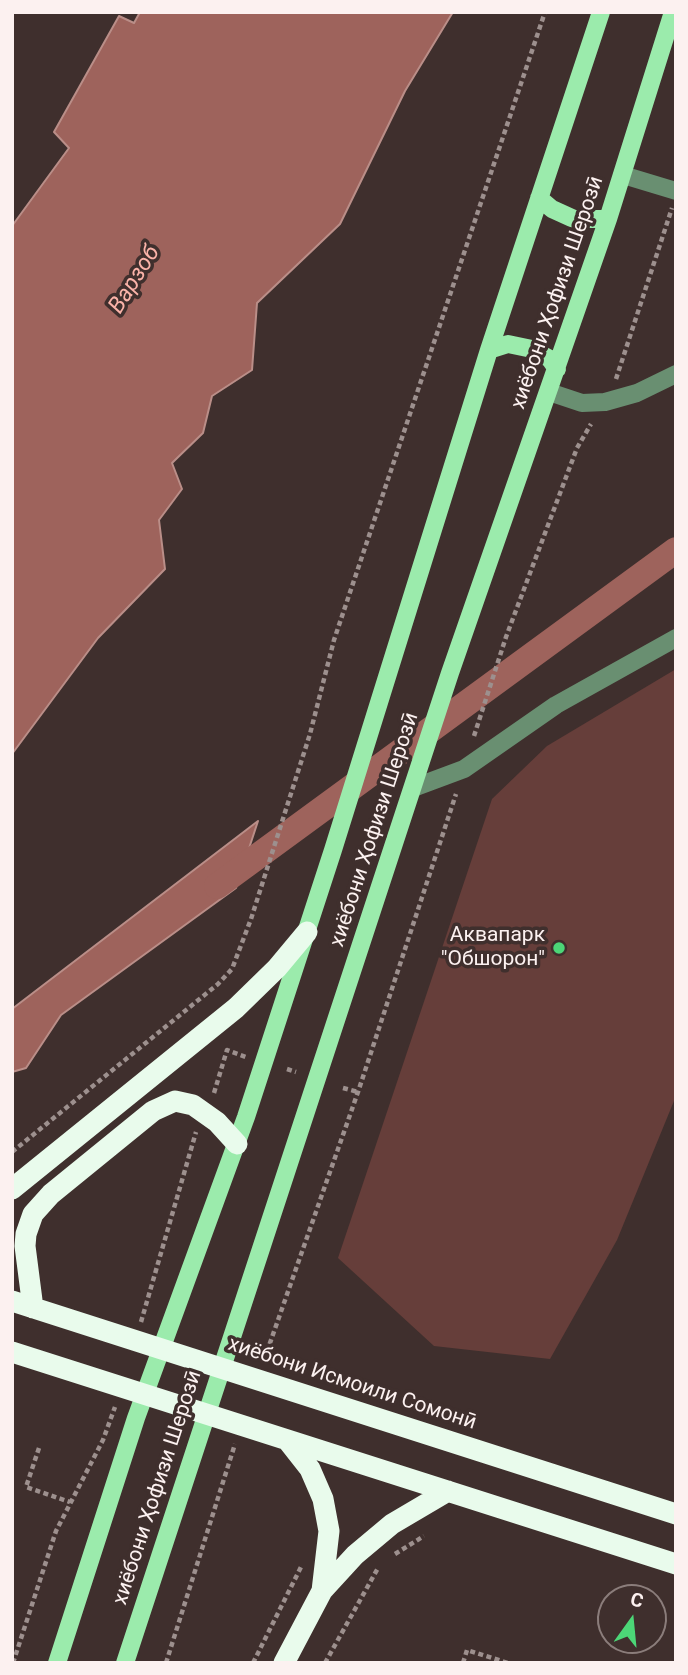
<!DOCTYPE html>
<meta charset="utf-8">
<style>
body{margin:0}
#map{position:relative;width:688px;height:1675px;overflow:hidden;background:#3f2f2d;font-family:Roboto,sans-serif}
canvas{display:block}
.frame{position:absolute;inset:0;border:14px solid #fcf1f0;pointer-events:none}
.north{position:absolute;left:597px;top:1584px;width:70px;height:70px;box-sizing:border-box;background:#3f2f2d;border:2px solid #8b7d7b;border-radius:50%;rotate:15deg;font-size:19px;font-weight:700;line-height:28px;text-align:center;color:#fcf1f0}
.north::after{content:'';display:block;margin:auto;width:24px;height:32px;background:#4cd677;clip-path:polygon(50% 0,100% 100%,50% 72%,0 100%)}
</style>
<div id="map">
<canvas width="688" height="1675"></canvas>
<div class="frame"></div>
<div class="north">С</div>
</div>
<script>
const ctx = document.querySelector('canvas').getContext('2d');
ctx.lineJoin = 'round';
function fillPath(path, color) {
  ctx.fillStyle = color;
  ctx.fill(path, 'evenodd');
}
function poly(rows) {
  const path = new Path2D();
  for (const r of rows) {
    path.moveTo(r[0], r[1]);
    for (let i = 2; i < r.length; i += 2) path.lineTo(r[i], r[i + 1]);
  }
  return path;
}
function trace(path, color, width, dash) {
  ctx.strokeStyle = color;
  ctx.lineWidth = width;
  ctx.lineCap = dash ? 'butt' : 'round';
  ctx.setLineDash(dash || []);
  ctx.stroke(path);
}
function label(font, color, halo, rows, align = 'center') {
  ctx.font = font + ' Roboto,sans-serif';
  ctx.lineWidth = 7;
  ctx.setLineDash([]);
  ctx.textBaseline = 'middle';
  ctx.strokeStyle = halo;
  ctx.fillStyle = color;
  for (const [text, x, y, turn = 0] of rows) {
    ctx.save();
    ctx.translate(x, y);
    ctx.rotate((+turn || 0) * Math.PI / 180);
    ctx.textAlign = isNaN(turn) ? turn : align;
    if (halo) ctx.strokeText(text, 0, 0);
    ctx.fillText(text, 0, 0);
    ctx.restore();
  }
}
fillPath(poly([
 [676,669,676,1096,617,1240,550,1359,434,1346,338,1258,492,799,547,746]
]), '#663e3a');
const water = poly([
 [140,12,453,12,405,91,340,224,257,303,252,370,212,396,203,433,172,463,182,489,159,520,165,569,98,638,12,754,12,226,69,148,54,132,119,16,134,23,140,12],
 [258,821,236,888,61,1015,26,1068,12,1072,12,1009,258,821]
]);
fillPath(water, '#9e635c');
trace(water, '#ba8e88', 2);
trace(poly([
 [217,886,676,550]
]), '#9e635c', 26);
trace(poly([
 [616,379,672,208],
 [474,736,506,637,577,448,591,424],
 [287,1069,296,1072],
 [343,1088,358,1092],
 [214,1093,227,1050,246,1057],
 [12,1152,218,984,232,969,251,919,310,734,334,640,545,12],
 [141,1322,196,1132],
 [264,1360,358,1092,456,794],
 [39,1448,26,1487,70,1502],
 [395,1554,424,1536],
 [13,1663,56,1531,103,1440,115,1407],
 [166,1663,235,1444],
 [253,1663,301,1567],
 [325,1663,378,1568],
 [463,1663,467,1650,508,1663]
]), '#9d908e', 4.5, [5, 3.5]);
trace(poly([
 [623,175,676,191],
 [549,392,582,403,605,402,637,393,676,374],
 [413,788,464,769,556,705,676,638]
]), '#698f71', 18);
trace(poly([
 [539,198,552,209,574,219,608,219],
 [489,350,508,344,532,349,550,359,557,369],
 [57,1663,136,1418,246,1117,333,850,489,350,601,12],
 [125,1663,450,673,608,219,673,12]
]), '#9bebac', 18);
trace(poly([
 [12,1189,236,1008,277,968,307,932],
 [12,1301,676,1514],
 [33,1308,25,1246,26,1234,33,1214,51,1194,153,1111,175,1101,193,1105,217,1122,237,1144],
 [12,1352,676,1564],
 [288,1441,310,1469,323,1499,329,1531,322,1591],
 [284,1663,322,1591,355,1555,392,1524,448,1491]
]), '#e9fbec', 21);
for (const [x, y, r, color] of [
 [559,948,7,"#4cd677"]
]) {
  const dot = new Path2D();
  dot.arc(x, y, r, 0, 2 * Math.PI);
  ctx.fillStyle = color;
  ctx.fill(dot);
  trace(dot, '#3f2f2d', 2.5);
}
label('21px', '#fcf1f0', '#3f2f2d', [
 ["хиёбони Ҳофизи Шерозӣ",558,293,-71],
 ["хиёбони Ҳофизи Шерозӣ",375,830,-72],
 ["хиёбони Исмоили Сомонӣ",352,1384,18],
 ["хиёбони Ҳофизи Шерозӣ",158,1488,-72]
]);
label('21px', '#fcf1f0', '#3f2f2d', [
 ["Аквапарк",545,936],
 ["\"Обшорон\"",545,960]
], 'right');
label('italic 23px', '#fbb3a9', '#3f2f2d', [
 ["Варзоб",135,280,-58]
]);
</script>
